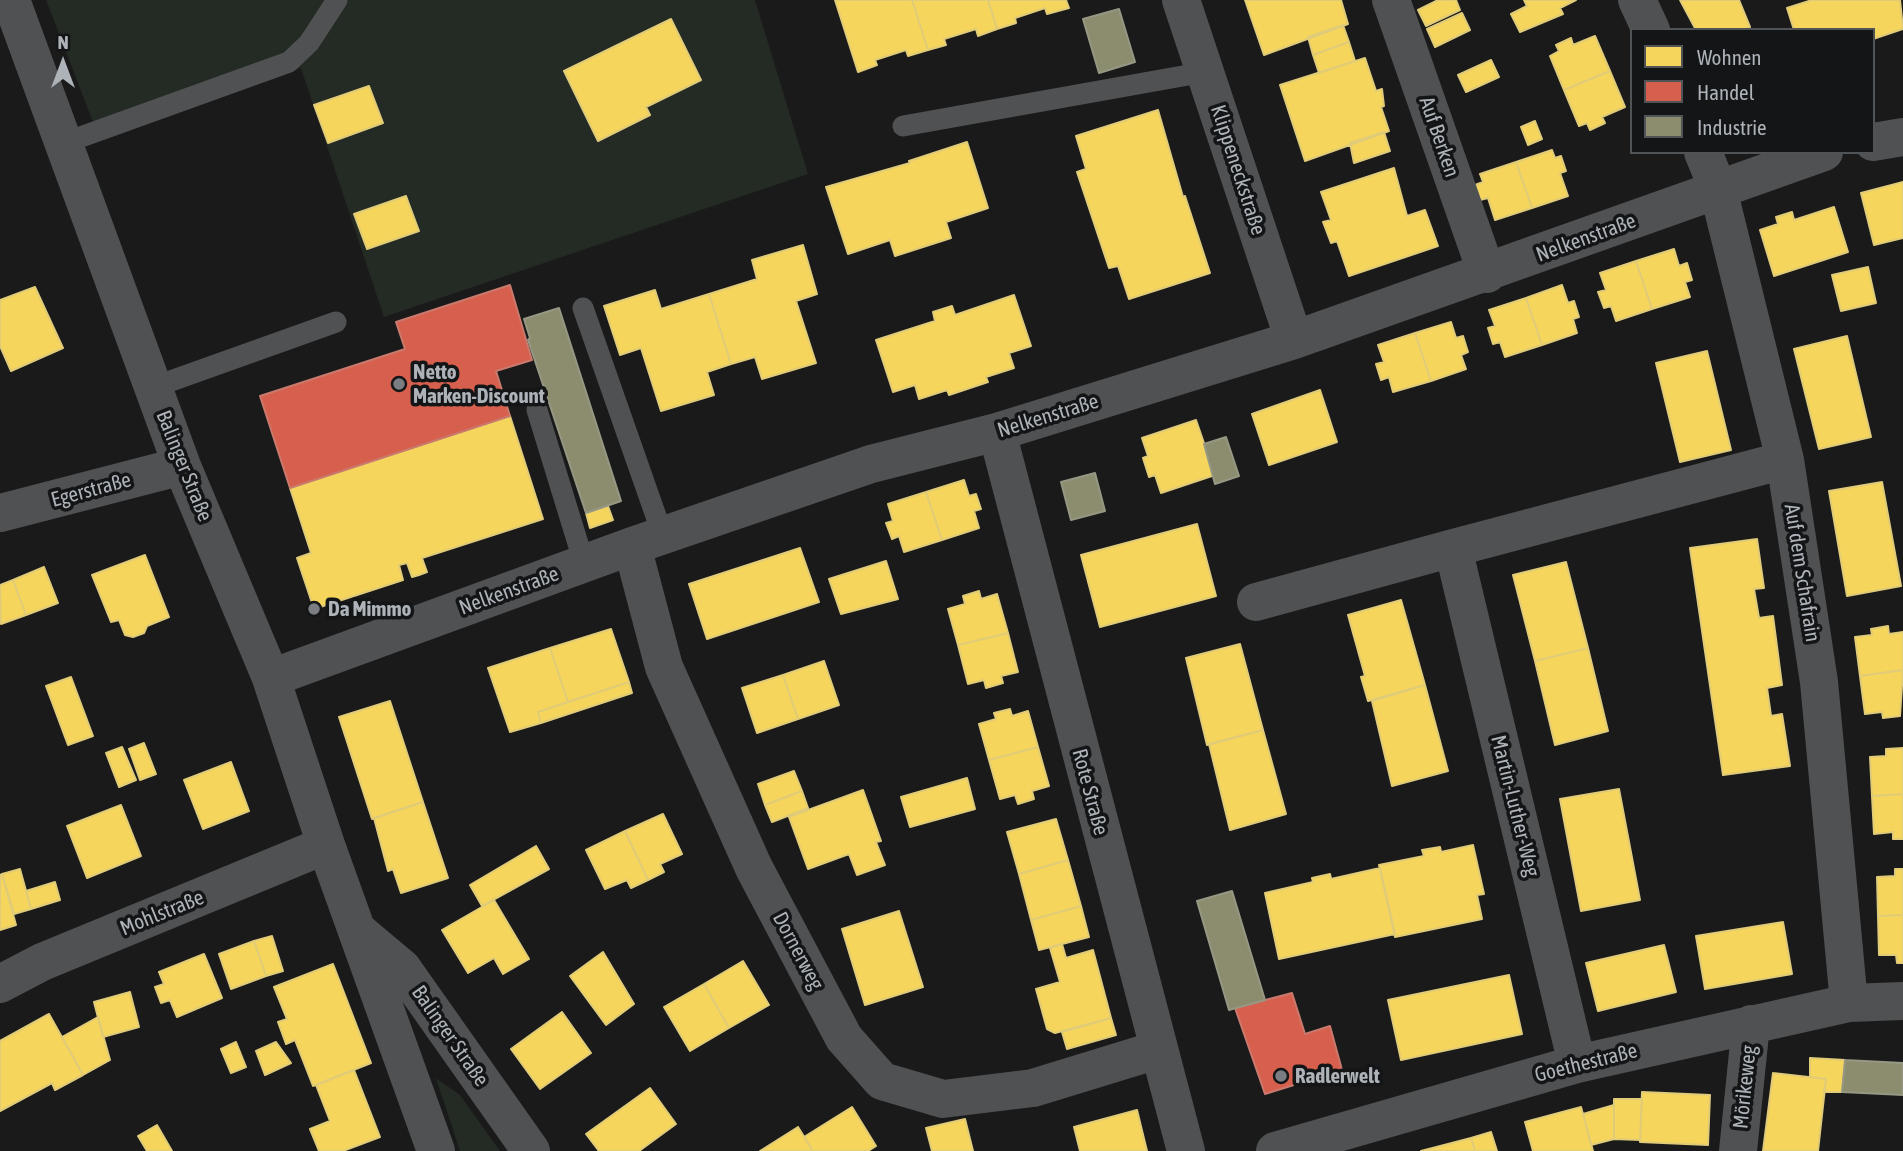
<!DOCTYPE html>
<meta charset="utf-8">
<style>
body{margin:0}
#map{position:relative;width:1903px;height:1151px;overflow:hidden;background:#1a1a1a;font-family:"Asap Condensed",sans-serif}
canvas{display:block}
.legend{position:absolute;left:1630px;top:28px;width:245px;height:126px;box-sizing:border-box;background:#141516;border:2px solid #515457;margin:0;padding:9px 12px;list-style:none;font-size:21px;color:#adb3b9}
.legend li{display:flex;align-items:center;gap:14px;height:35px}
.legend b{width:35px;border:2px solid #515457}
.north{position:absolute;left:28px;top:28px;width:70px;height:70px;-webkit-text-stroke:5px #141516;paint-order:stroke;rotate:0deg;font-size:19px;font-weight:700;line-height:28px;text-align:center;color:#adb3b9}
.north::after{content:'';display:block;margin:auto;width:24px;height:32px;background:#adb3b9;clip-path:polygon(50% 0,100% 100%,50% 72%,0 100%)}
</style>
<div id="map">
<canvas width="1903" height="1151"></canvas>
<ul class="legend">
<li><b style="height:19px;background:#f6d55c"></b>Wohnen</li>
<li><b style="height:19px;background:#d6604d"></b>Handel</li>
<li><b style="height:19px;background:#8c8c6e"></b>Industrie</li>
</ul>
<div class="north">N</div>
</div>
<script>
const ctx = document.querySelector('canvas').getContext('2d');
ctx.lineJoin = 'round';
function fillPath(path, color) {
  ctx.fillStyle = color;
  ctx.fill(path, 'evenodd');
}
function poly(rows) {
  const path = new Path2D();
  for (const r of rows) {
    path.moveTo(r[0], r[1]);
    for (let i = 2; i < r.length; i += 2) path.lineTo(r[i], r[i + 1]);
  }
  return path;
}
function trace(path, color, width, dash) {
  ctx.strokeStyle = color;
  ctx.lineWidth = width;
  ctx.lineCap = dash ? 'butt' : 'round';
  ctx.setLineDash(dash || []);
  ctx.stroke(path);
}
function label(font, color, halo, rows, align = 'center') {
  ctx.font = font + ' "Asap Condensed",sans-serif';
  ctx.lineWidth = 7;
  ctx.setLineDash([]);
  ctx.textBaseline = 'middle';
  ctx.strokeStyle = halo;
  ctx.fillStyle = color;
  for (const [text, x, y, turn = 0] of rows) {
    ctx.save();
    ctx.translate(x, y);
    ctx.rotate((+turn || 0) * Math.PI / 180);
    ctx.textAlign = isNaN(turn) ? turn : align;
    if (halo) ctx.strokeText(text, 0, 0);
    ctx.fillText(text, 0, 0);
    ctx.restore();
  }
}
fillPath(poly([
 [46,0,755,0,808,174,384,317,301,68,98,135],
 [436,1078,460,1095,500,1151,460,1151]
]), '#242a24');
const homes = poly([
 [835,0,912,0,928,50,908,56,906,50,875,60,877,65,858,72,835,0],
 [912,0,988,0,997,29,978,36,976,29,944,39,946,45,928,50,912,0],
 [988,0,1066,0,1069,8,1047,14,1045,8,1015,18,1016,23,997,29,988,0],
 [1245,0,1341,0,1348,24,1264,55,1245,0],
 [1438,0,1456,0,1460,10,1426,26,1418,10,1438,0],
 [1524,0,1576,0,1560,8,1563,14,1520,32,1511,14,1527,6,1524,0],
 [1680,0,1739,0,1750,27,1743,30,1696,30,1680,0],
 [1812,0,1900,0,1903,29,1873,39,1873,30,1794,30,1787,8,1812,0],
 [1462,13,1470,30,1435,47,1427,29,1462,13],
 [671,19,701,80,646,107,650,115,598,141,564,71,671,19],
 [1343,25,1349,42,1313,55,1308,37,1343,25],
 [1595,36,1610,71,1564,90,1550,56,1559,51,1556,45,1571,38,1573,45,1595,36],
 [1349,42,1355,61,1319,73,1313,55,1349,42],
 [1365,58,1376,91,1382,89,1384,106,1381,107,1389,131,1305,161,1280,85,1365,58],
 [1491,60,1499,77,1466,92,1458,75,1491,60],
 [1610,71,1625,107,1602,117,1605,123,1590,130,1587,123,1579,126,1564,90,1610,71],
 [369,86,383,123,328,143,314,105,369,86],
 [1158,110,1183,197,1185,196,1210,273,1129,299,1118,266,1109,268,1077,172,1086,169,1076,136,1158,110],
 [1535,121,1542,139,1528,145,1521,127,1535,121],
 [1384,132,1390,151,1354,163,1350,143,1384,132],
 [967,142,988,208,946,222,951,238,895,256,890,240,848,254,826,187,910,163,909,161,967,142],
 [1552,150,1555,158,1561,156,1566,171,1560,173,1568,196,1532,208,1516,162,1552,150],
 [1516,162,1532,208,1495,220,1488,198,1480,200,1475,185,1483,182,1480,174,1516,162],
 [1394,168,1407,216,1425,210,1438,246,1349,276,1337,241,1331,243,1323,222,1331,220,1321,192,1394,168],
 [1903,182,1903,238,1874,245,1861,193,1903,182],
 [406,196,419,231,367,249,354,214,406,196],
 [1834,207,1848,252,1774,276,1760,230,1778,224,1776,217,1792,212,1794,220,1834,207],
 [803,245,817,294,796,301,816,363,762,379,755,357,731,364,709,294,757,279,752,260,803,245],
 [1674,249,1679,266,1687,263,1692,280,1685,282,1690,297,1652,309,1636,261,1674,249],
 [1636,261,1652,309,1616,321,1611,306,1604,308,1598,292,1606,290,1600,273,1636,261],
 [1868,267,1876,303,1841,311,1832,275,1868,267],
 [1562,285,1568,303,1574,301,1579,317,1573,319,1577,333,1542,345,1526,298,1562,285],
 [35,287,63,348,11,371,0,346,0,300,35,287],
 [655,290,661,309,709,294,731,364,707,372,714,395,661,411,641,348,620,355,604,306,655,290],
 [1014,295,1031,346,1009,353,1014,368,986,377,988,382,949,395,947,390,919,399,915,385,893,392,876,340,935,321,933,312,952,306,955,315,1014,295],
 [1526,298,1542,345,1505,357,1500,342,1493,344,1488,328,1495,326,1489,310,1526,298],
 [1451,322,1456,338,1463,336,1468,352,1461,355,1466,369,1431,381,1415,333,1451,322],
 [1415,333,1431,381,1393,392,1389,377,1381,380,1376,364,1384,362,1378,345,1415,333],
 [1847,336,1871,437,1819,449,1794,349,1847,336],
 [1707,351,1731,450,1680,462,1656,363,1707,351],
 [1320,390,1337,442,1269,465,1252,414,1320,390],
 [510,416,543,519,422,558,427,572,419,575,412,577,407,563,399,565,403,580,314,609,297,558,311,553,290,488,510,416],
 [1196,420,1215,475,1161,493,1155,475,1149,477,1143,458,1148,456,1142,438,1196,420],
 [964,480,969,496,976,494,981,509,974,511,979,528,942,540,926,492,964,480],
 [1882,482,1901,586,1847,596,1829,491,1882,482],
 [926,492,942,540,904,552,899,536,892,539,886,523,893,521,888,504,926,492],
 [608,506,613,520,590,528,586,513,608,506],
 [1197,524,1216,596,1100,627,1081,555,1197,524],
 [1757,539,1764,588,1754,589,1759,618,1773,616,1782,685,1767,688,1771,716,1782,714,1790,766,1723,775,1690,548,1757,539],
 [800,548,819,602,707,639,689,584,800,548],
 [145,555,169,617,147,626,144,633,133,637,125,635,119,620,111,622,92,575,145,555],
 [886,561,898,599,841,614,829,579,886,561],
 [1566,562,1588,648,1535,661,1513,575,1566,562],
 [44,567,58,603,26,615,13,580,44,567],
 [13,580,26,615,1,624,0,585,13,580],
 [979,591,981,599,997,594,1008,633,958,645,948,609,965,604,963,596,979,591],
 [1401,600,1425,685,1368,701,1361,677,1365,676,1348,615,1401,600],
 [1888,626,1889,634,1903,632,1903,670,1860,676,1855,637,1872,635,1871,629,1888,626],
 [611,629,629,682,568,702,550,648,611,629],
 [1008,633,1018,672,1001,676,1003,683,986,688,984,680,968,684,958,645,1008,633],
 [1240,644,1263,730,1207,745,1186,658,1240,644],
 [550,648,568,702,538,712,541,723,510,732,488,668,550,648],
 [1588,648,1608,731,1555,745,1535,661,1588,648],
 [824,661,839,705,798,719,783,675,824,661],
 [1903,670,1900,716,1883,718,1882,712,1865,714,1860,676,1903,670],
 [783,675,798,719,757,733,742,688,783,675],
 [71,677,93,736,68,745,46,686,71,677],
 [629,682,632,693,541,723,538,712,629,682],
 [1425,685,1448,771,1392,786,1372,701,1425,685],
 [390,701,423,802,372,819,339,717,390,701],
 [1010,709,1012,716,1028,711,1038,747,989,760,979,724,996,719,994,713,1010,709],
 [1263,730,1286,814,1230,830,1209,744,1263,730],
 [144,743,156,774,140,780,129,749,144,743],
 [122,747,136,780,119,787,106,753,122,747],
 [1038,747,1049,786,1032,791,1034,799,1018,804,1015,795,1000,799,989,760,1038,747],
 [1903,748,1903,794,1872,796,1870,757,1886,756,1886,749,1903,748],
 [231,762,249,811,203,829,184,780,231,762],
 [794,771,802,791,765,805,758,784,794,771],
 [967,778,975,809,910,827,901,797,967,778],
 [1619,789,1640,900,1581,911,1560,799,1619,789],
 [863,790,881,841,876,842,885,865,857,875,849,854,808,869,789,817,863,790],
 [802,791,808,808,772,822,765,805,802,791],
 [1903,794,1903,839,1893,839,1893,832,1874,834,1872,796,1903,794],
 [423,802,448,878,401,893,393,869,388,871,374,818,423,802],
 [121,805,141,856,87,878,67,826,121,805],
 [663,814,682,854,660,864,664,872,648,880,625,831,663,814],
 [1056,819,1068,860,1019,874,1007,832,1056,819],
 [625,831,648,880,631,888,627,880,605,889,586,850,625,831],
 [1473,845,1484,894,1477,895,1482,919,1395,937,1379,865,1424,856,1422,850,1440,847,1441,852,1473,845],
 [536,846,549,869,482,906,470,885,536,846],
 [1068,860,1081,906,1031,920,1019,874,1068,860],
 [1380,868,1395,934,1279,959,1265,893,1313,882,1312,878,1330,874,1331,879,1380,868],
 [20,869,31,909,14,914,2,874,20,869],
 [1895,869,1903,869,1903,915,1878,916,1877,877,1895,876,1895,869],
 [2,874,16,925,0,930,0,875,2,874],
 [55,882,60,900,31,909,26,891,55,882],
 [494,900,529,959,503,974,494,958,468,973,442,930,494,900],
 [1081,906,1089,937,1039,950,1031,920,1081,906],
 [899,911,923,987,865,1005,842,929,899,911],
 [1903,915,1903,963,1897,963,1896,955,1879,955,1878,916,1903,915],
 [1783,922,1792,974,1705,989,1696,936,1783,922],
 [272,936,283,971,266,976,254,941,272,936],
 [254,941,266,976,231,989,219,954,254,941],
 [1062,944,1066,958,1093,950,1111,1018,1055,1033,1047,1029,1036,989,1060,982,1050,948,1062,944],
 [1664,945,1676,992,1598,1011,1586,963,1664,945],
 [603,952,634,1004,606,1025,570,976,603,952],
 [204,954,222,998,177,1017,170,1000,161,1003,155,987,164,984,159,972,204,954],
 [743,961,769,1005,729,1028,704,984,743,961],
 [333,964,371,1063,313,1086,295,1040,286,1044,278,1022,287,1019,274,987,333,964],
 [1509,975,1522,1034,1401,1060,1388,1000,1509,975],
 [704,984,729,1028,690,1051,664,1007,704,984],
 [130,992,139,1027,103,1037,94,1002,130,992],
 [562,1012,591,1053,540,1089,511,1049,562,1012],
 [49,1014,83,1075,55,1090,52,1083,0,1111,0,1041,49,1014],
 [98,1017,110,1060,83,1075,62,1037,98,1017],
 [1111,1018,1116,1035,1067,1049,1062,1032,1111,1018],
 [236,1042,246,1067,231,1073,221,1049,236,1042],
 [276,1042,291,1063,265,1075,256,1051,276,1042],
 [1810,1058,1845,1060,1842,1092,1824,1092,1826,1079,1810,1077,1810,1058],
 [354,1070,380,1137,343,1151,319,1151,310,1129,330,1121,316,1085,354,1070],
 [1773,1073,1826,1079,1818,1151,1763,1151,1773,1073],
 [650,1088,676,1124,639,1151,599,1151,586,1134,650,1088],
 [1642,1092,1710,1095,1708,1145,1640,1142,1642,1092],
 [1614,1099,1642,1099,1640,1140,1614,1139,1614,1099],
 [1614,1105,1614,1139,1591,1145,1583,1114,1614,1105],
 [852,1107,876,1146,868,1151,813,1151,804,1137,852,1107],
 [1581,1107,1593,1151,1533,1151,1525,1122,1581,1107],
 [1137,1110,1147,1151,1080,1151,1074,1127,1137,1110],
 [965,1119,973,1151,932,1151,926,1128,965,1119],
 [157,1125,172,1151,147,1151,138,1136,157,1125],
 [798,1127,813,1151,760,1151,798,1127],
 [1491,1132,1497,1151,1475,1151,1471,1138,1491,1132],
 [1471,1138,1475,1151,1421,1151,1471,1138]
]);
fillPath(homes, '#f6d55c');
trace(homes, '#e0cb78', 2);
const shops = poly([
 [510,285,532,360,496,371,510,416,290,488,260,396,405,349,396,322,510,285],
 [1292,993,1305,1034,1330,1026,1342,1070,1265,1094,1235,1008,1292,993]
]);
fillPath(shops, '#d6604d');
trace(shops, '#ca796d', 2);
const industry = poly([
 [1119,9,1135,62,1099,73,1083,19,1119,9],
 [559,308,621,501,586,513,528,340,530,338,524,319,559,308],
 [1226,437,1239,476,1215,484,1204,444,1226,437],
 [1095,473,1105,511,1071,520,1061,482,1095,473],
 [1232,891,1265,1000,1229,1010,1197,901,1232,891],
 [1845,1060,1903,1063,1903,1095,1842,1092,1845,1060]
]);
fillPath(industry, '#8c8c6e');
trace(industry, '#969884', 2);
trace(poly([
 [903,126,1205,72],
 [64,143,289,62,309,43,337,0],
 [583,308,663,536],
 [154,387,336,322],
 [537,410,584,563]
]), '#4f5153', 21);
trace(poly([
 [11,0,182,466,271,678,326,845,436,1151],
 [1181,0,1294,340],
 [1391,0,1487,274],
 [1637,0,1651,30],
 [1873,142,1903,137],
 [1703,152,1718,189,1785,460,1819,682,1849,1003],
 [997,432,1186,1151],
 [0,513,182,466],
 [632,546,664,667,754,868,844,1038,882,1081,943,1099,1033,1088,1157,1050],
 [1453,548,1785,460],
 [1256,602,1453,548,1577,1064],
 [271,678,632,546,871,464,997,432,1294,340,1824,152],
 [358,931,402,968,531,1151],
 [0,984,42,962,326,845],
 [1275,1151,1577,1064,1849,1003,1903,1001],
 [1738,1151,1751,1024]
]), '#4f5153', 38);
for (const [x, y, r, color] of [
 [399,384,7,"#7a7d81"],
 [314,609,7,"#7a7d81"],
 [1281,1076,7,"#7a7d81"]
]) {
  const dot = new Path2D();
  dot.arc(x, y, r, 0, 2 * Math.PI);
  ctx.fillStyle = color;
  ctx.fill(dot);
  trace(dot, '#141516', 2.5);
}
label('21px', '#adb3b9', '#141516', [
 ["Auf Berken",1439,137,71],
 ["Klippeneckstraße",1238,170,72],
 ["Nelkenstraße",1586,238,-20],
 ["Nelkenstraße",1048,416,-17],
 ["Balinger Straße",184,466,68],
 ["Egerstraße",91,490,-15],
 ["Auf dem Schafrain",1802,573,81],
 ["Nelkenstraße",509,591,-20],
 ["Rote Straße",1090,792,75],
 ["Martin-Luther-Weg",1515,806,76],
 ["Mohlstraße",162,913,-22],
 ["Dornerweg",798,951,62],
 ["Balinger Straße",450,1036,55],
 ["Goethestraße",1586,1063,-14],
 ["Mörikeweg",1745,1087,-84]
]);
label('bold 21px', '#adb3b9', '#141516', [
 ["Netto",413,372],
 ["Marken-Discount",413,396],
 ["Da Mimmo",328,609],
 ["Radlerwelt",1295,1076]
], 'left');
</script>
